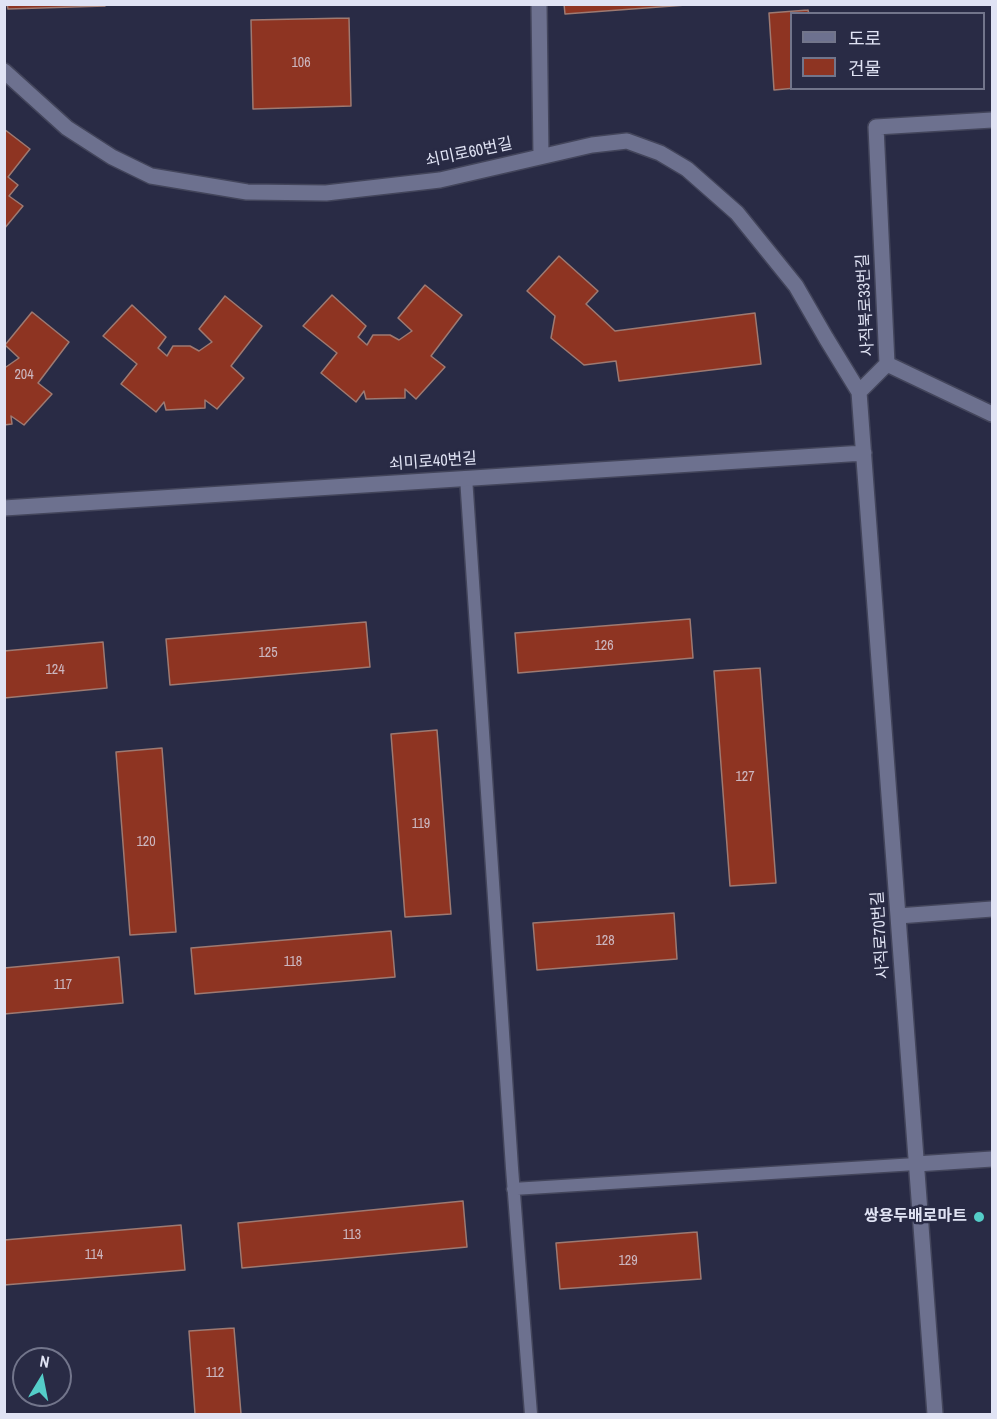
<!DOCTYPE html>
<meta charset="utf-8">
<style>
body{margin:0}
#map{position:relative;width:997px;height:1419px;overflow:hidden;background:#292b45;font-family:"Archivo Narrow","Noto Sans KR",sans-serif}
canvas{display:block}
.frame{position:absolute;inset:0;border:6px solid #e0e3f4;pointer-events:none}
.legend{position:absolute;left:790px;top:12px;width:195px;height:78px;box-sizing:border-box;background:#292b45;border:2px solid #72758b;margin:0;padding:8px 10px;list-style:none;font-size:18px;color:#e0e3f4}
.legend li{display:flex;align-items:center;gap:12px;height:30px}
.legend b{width:30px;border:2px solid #72758b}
.north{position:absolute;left:12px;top:1347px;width:60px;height:60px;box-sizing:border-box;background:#292b45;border:2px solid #72758b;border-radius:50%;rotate:10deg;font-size:16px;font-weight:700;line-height:24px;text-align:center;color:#e0e3f4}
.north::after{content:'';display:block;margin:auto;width:21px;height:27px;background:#54cdc8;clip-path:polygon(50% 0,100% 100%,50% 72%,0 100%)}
</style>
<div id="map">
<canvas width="997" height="1419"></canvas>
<div class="frame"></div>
<ul class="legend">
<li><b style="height:8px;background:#6d718f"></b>도로</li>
<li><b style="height:16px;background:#8e3422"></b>건물</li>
</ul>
<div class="north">N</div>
</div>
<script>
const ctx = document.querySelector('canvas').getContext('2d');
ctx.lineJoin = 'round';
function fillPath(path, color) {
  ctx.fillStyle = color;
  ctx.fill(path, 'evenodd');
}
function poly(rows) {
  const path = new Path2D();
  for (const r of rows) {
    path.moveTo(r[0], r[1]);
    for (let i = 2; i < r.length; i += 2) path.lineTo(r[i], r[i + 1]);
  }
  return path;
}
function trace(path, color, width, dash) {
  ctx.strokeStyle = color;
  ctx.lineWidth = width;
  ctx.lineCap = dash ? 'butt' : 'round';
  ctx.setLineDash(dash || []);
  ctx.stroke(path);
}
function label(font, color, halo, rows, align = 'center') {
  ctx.font = font + ' "Archivo Narrow","Noto Sans KR",sans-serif';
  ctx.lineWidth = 5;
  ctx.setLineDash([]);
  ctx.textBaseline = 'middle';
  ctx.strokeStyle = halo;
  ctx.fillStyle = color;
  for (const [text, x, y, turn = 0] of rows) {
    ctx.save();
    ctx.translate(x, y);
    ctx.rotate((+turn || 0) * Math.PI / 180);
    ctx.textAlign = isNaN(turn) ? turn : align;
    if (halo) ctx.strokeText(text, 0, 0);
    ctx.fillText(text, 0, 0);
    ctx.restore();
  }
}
const building = poly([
 [7,4,105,4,105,6,8,9,7,4],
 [564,4,686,4,686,5,565,14,564,4],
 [808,10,809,14,792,14,792,88,796,88,774,90,769,13,808,10],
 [349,18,351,106,253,109,251,20,349,18],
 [4,129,30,149,8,177,18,185,9,196,23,206,4,229,4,129],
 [559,256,598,291,586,304,615,331,755,313,761,364,619,381,616,361,584,365,551,338,555,316,527,291,559,256],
 [425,285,462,315,431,356,445,367,416,399,405,389,405,398,366,399,364,391,356,402,321,373,337,353,303,326,332,295,366,326,358,337,367,345,373,335,390,335,399,340,412,331,398,318,425,285],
 [225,296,262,326,231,366,244,378,217,409,205,400,205,408,166,410,164,402,156,412,121,384,137,364,103,336,132,305,166,337,158,348,167,356,173,346,190,346,199,351,212,342,199,329,225,296],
 [32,312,69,342,38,383,52,394,24,425,11,416,12,424,4,425,4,367,6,367,19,358,5,345,32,312],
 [690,619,693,658,518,673,515,633,690,619],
 [366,622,370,667,170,685,166,639,366,622],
 [103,642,107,688,4,698,4,651,103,642],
 [760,668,776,883,730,886,714,671,760,668],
 [437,730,451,914,405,917,391,734,437,730],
 [162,748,176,932,130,935,116,752,162,748],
 [674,913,677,959,537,970,533,923,674,913],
 [391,931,395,977,195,994,191,948,391,931],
 [119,957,123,1003,4,1014,4,968,119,957],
 [463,1201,467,1247,242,1268,238,1223,463,1201],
 [181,1225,185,1270,4,1285,4,1240,181,1225],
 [697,1232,701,1279,560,1289,556,1243,697,1232],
 [234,1328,241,1414,195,1414,189,1331,234,1328]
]);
fillPath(building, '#8e3422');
trace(building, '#9e7a72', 1.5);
const lane = poly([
 [466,477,512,1168,531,1414],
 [513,1189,916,1164]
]);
const street = poly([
 [539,4,541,156],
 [4,71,67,128,112,157,151,176,247,192,326,193,440,180,592,145,627,141,660,153,687,169,737,213,796,286,826,338,859,392],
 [887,364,859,392,935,1414],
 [887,364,876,127,992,120],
 [887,364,992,414],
 [4,508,864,453],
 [898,916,992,909],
 [916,1164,992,1159]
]);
trace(lane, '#43455b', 15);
trace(street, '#43455b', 18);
trace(lane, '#6d718f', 12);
trace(street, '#6d718f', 15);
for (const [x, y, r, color] of [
 [979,1217,6,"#54cdc8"]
]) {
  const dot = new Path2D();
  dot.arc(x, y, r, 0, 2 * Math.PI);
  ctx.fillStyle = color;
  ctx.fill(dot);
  trace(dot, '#292b45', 2);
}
label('14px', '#ccb7c0', null, [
 ["106",301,63],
 ["204",24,375],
 ["126",604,646],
 ["125",268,653],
 ["124",55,670],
 ["127",745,777],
 ["119",421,824],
 ["120",146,842],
 ["128",605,941],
 ["118",293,962],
 ["117",63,985],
 ["113",352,1235],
 ["114",94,1255],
 ["129",628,1261],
 ["112",215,1373]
]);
label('16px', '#e0e3f4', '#292b45', [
 ["쇠미로60번길",469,153,-12],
 ["사직북로33번길",866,305,-93],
 ["쇠미로40번길",433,462,-4],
 ["사직로70번길",881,935,-94]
]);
label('bold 16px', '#e0e3f4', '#292b45', [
 ["쌍용두배로마트",967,1217]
], 'right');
</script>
